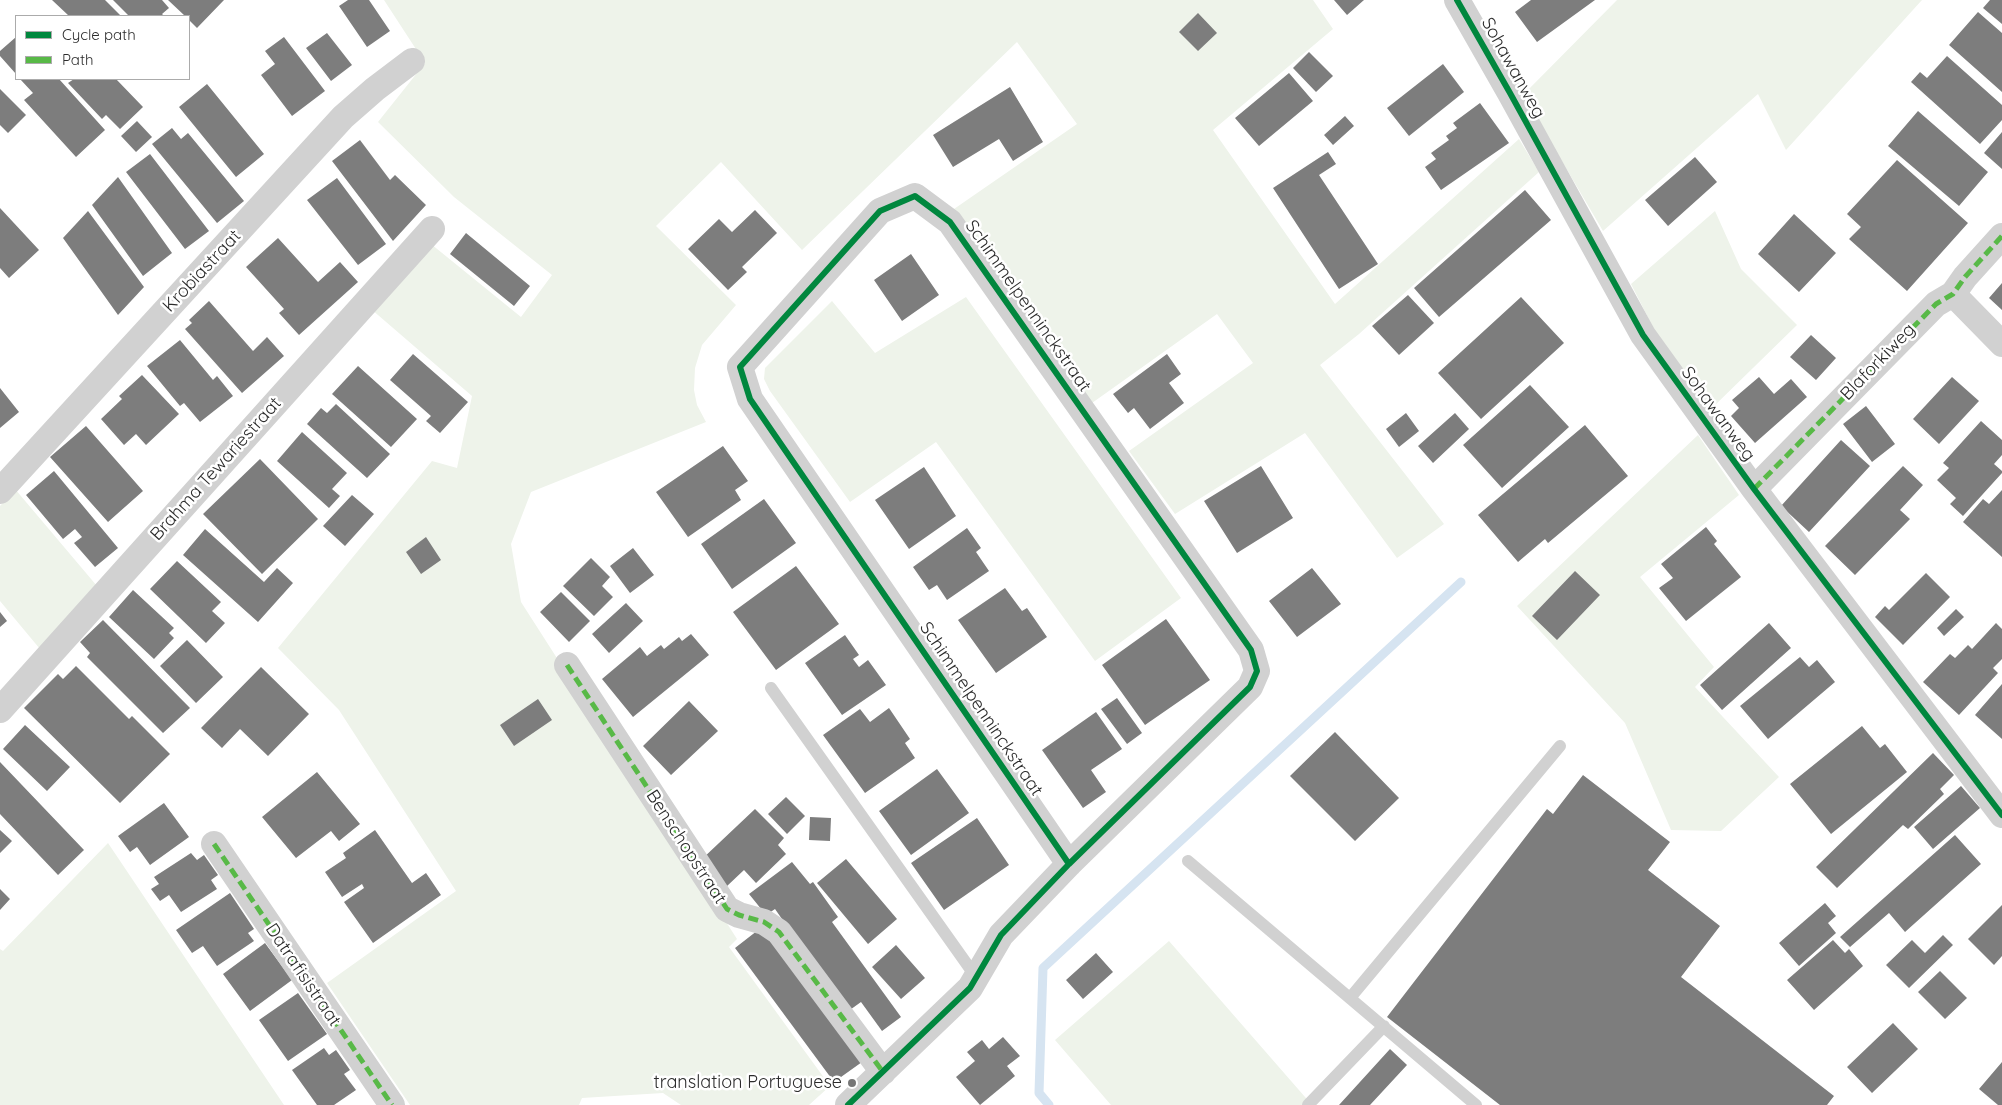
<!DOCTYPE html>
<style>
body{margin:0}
#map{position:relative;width:2002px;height:1105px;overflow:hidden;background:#fff;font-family:Quicksand,sans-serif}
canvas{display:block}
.legend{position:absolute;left:15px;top:15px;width:175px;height:65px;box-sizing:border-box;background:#fff;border:1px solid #ababab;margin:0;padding:6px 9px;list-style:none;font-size:15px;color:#2c2c2c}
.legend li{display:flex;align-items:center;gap:10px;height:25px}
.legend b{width:25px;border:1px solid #ababab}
</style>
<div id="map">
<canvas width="2002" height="1105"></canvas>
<ul class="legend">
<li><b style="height:6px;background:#00873e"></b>Cycle path</li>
<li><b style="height:6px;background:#58b947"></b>Path</li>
</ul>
</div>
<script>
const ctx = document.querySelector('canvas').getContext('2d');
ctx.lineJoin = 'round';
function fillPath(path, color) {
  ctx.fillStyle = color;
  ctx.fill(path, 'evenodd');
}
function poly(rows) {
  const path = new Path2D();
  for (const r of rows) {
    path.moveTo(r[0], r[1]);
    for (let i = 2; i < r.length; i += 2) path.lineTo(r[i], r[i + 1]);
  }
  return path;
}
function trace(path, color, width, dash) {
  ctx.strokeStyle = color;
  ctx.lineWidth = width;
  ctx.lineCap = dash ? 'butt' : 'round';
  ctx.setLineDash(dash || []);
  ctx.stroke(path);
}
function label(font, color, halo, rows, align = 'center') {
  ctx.font = font + ' Quicksand,sans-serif';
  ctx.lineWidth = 5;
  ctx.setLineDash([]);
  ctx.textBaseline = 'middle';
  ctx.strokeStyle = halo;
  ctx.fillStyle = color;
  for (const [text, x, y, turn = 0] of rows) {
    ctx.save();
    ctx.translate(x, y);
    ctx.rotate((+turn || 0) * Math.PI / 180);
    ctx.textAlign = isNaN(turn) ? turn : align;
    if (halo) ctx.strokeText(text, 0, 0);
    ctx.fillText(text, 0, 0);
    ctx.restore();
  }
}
fillPath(poly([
 [384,0,1313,0,1333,29,1213,130,1335,304,1519,139,1539,172,1359,334,1320,365,1444,524,1397,558,1305,433,1175,514,1129,451,1253,363,1217,314,1092,403,954,209,1077,124,1017,42,802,250,721,162,656,226,736,305,702,345,695,368,694,390,697,405,706,422,531,492,511,544,521,602,737,939,729,947,830,1086,809,1105,681,1105,663,1093,582,1098,579,1105,410,1105,327,983,456,891,339,710,278,648,432,461,457,468,472,396,371,309,431,244,521,317,552,275,454,197,378,122,425,63],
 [1617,0,1922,0,1786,150,1758,94,1603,231,1523,95],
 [1715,211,1741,269,1797,325,1710,410,1660,341,1631,284],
 [966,297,1181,598,1095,661,936,442,850,502,770,391,764,379,765,368,832,301,875,353],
 [1698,435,1739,495,1640,577,1714,667,1695,687,1779,777,1721,831,1671,830,1625,723,1517,606],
 [15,489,97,586,40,649,0,601,0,506],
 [108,843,284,1105,0,1105,0,949,3,951],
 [1169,941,1312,1105,1111,1105,1055,1040]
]), '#eef3ea');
trace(poly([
 [1049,1105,1039,1093,1043,968,1461,582]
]), '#d6e4f1', 9);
fillPath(poly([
 [52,0,105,0,121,16,69,16],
 [113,0,162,0,169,8,162,14,164,16,129,16],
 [168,0,224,0,197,28,189,20,189,16,185,16],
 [348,0,369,0,390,31,367,47,339,6],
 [1334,0,1364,0,1347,15],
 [1531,0,1595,0,1537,42,1515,12],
 [1990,0,2002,0,2002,24,1983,8],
 [1978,12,2002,33,2002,92,1949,45],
 [1198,13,1217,33,1198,51,1179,32],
 [327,33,352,65,331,81,306,48],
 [16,37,16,74,0,56,0,51],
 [284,37,325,91,292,116,261,75,275,64,265,51],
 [1309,52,1333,76,1316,92,1293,68],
 [1947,56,2002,105,2002,120,1980,144,1911,82,1920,72,1927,78],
 [1443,64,1464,92,1409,136,1387,108],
 [1289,73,1313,101,1259,146,1235,118],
 [20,79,59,79,105,130,76,157,24,100,33,93],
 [74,79,116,79,143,107,120,129,106,115,102,119,68,83],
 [207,84,264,154,236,177,179,107],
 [1010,87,1043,142,1013,161,999,139,953,167,933,135],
 [0,89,26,115,8,133,0,125],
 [1480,103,1509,143,1441,190,1425,167,1436,159,1431,153,1449,140,1446,136,1457,128,1453,123],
 [1918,111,1988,172,1959,206,1888,146],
 [1345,116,1354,126,1333,145,1324,135],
 [137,121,152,137,136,152,121,136],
 [172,128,181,139,188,133,244,201,217,223,152,144],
 [2002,132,2002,169,1984,153],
 [360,140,390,180,395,175,426,205,393,241,332,161],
 [1328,152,1336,164,1319,175,1378,264,1339,289,1273,188],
 [150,154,209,231,185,249,126,172],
 [1695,157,1717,182,1668,226,1645,200],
 [1897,160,1968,223,1907,291,1849,239,1861,227,1847,214],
 [118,177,172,253,143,276,92,205],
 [337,178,386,244,358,265,307,200],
 [1525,190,1551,220,1439,317,1414,288],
 [0,208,39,250,9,278,0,268],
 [755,210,777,233,742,267,747,272,728,290,688,249,719,219,732,232],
 [88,211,144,287,118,315,63,238],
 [1794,214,1836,253,1799,292,1758,254],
 [466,233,530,286,514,306,450,254],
 [278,238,318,282,340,262,358,282,299,335,279,313,284,309,246,267],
 [911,254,939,295,902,321,874,280],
 [2002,283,2002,310,1989,298],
 [1408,295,1434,323,1399,355,1372,326],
 [1521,297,1564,343,1481,419,1438,373],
 [209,301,253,351,267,337,284,356,242,393,185,329,192,323,189,320],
 [1811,335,1836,358,1816,380,1790,357],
 [180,340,213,380,217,376,233,396,200,422,184,403,180,406,147,366],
 [413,354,468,402,440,433,426,421,431,416,390,380],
 [1167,354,1181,374,1169,383,1184,403,1150,429,1134,408,1128,413,1113,394],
 [358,366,417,419,391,447,332,394],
 [142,375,179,414,146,445,136,434,124,445,101,419,122,399,119,396],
 [1759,377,1774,394,1791,379,1807,397,1755,443,1731,416,1739,408,1732,400],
 [1952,377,1979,401,1939,444,1913,419],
 [1530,385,1569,427,1502,488,1463,445],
 [0,388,19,412,0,428],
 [336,404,390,454,367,478,307,424,321,408,327,413],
 [1866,406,1895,444,1872,462,1843,424],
 [1406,413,1419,431,1399,447,1386,429],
 [1455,413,1469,429,1433,463,1418,446],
 [1981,421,2002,440,2002,455,1994,464,2002,471,2002,473,1963,516,1950,504,1956,498,1937,480,1949,468,1943,463],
 [1585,425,1628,476,1548,543,1545,539,1518,562,1478,515],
 [86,426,143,491,108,522,50,457],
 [302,432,347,473,332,489,340,496,329,508,277,461],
 [1841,440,1870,466,1809,532,1781,506],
 [723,446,748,481,735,490,741,500,688,537,656,492],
 [260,459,318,519,262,574,203,514],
 [1261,466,1293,518,1237,553,1204,501],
 [1903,466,1923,485,1900,510,1910,519,1855,575,1825,546],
 [924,467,956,516,909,549,875,500],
 [54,471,118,548,95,567,74,543,82,537,75,529,63,539,26,495],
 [2002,490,2002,557,1963,522,1983,499,1989,504],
 [352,495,374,514,345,546,323,526],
 [764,499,796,543,732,589,701,544],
 [1706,527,1717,541,1714,544,1741,577,1686,621,1659,588,1673,578,1661,564],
 [967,528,981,548,976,552,989,571,947,600,937,585,929,590,913,567],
 [205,529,264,582,277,568,293,583,258,622,183,555],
 [426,537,441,560,421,574,406,552],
 [633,548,654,575,630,593,610,566],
 [591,558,610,577,602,586,613,597,594,616,563,586],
 [177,561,221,602,212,611,225,623,206,643,150,589],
 [796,566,839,624,776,670,733,612],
 [1312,568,1341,604,1297,637,1269,601],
 [1575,571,1600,595,1557,640,1532,616],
 [1926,573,1950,597,1903,645,1875,617,1885,606,1889,610],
 [1005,588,1022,611,1027,608,1047,637,996,673,958,620],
 [133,590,174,628,169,633,174,638,154,659,109,617],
 [561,592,590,621,569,642,540,612],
 [626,603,643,621,609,653,592,634],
 [1956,609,1964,617,1944,636,1937,628],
 [0,612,7,621,0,627],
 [1166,619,1210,680,1145,725,1102,665],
 [103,620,190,708,163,733,87,657,90,653,80,642],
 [1769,623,1791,648,1722,710,1700,685],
 [1996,623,2002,629,2002,659,1993,668,1998,673,1959,715,1923,682,1950,654,1955,658,1968,645,1972,649],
 [691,634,709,655,633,717,602,679,640,647,647,656,661,645,664,649,679,637,682,641],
 [845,635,859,655,853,659,859,667,868,660,886,685,842,715,805,663],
 [187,640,223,677,196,703,160,666],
 [1800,657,1809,667,1817,660,1835,682,1768,739,1740,706],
 [76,666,129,719,132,716,170,754,120,803,24,708,58,674,63,679],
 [261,667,309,714,268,756,240,729,222,748,201,728],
 [2002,684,2002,739,1975,715],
 [1117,698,1142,733,1127,744,1101,709],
 [538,699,552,720,514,746,500,725],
 [689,701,718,731,671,775,643,746],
 [889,708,910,739,905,743,915,758,865,793,823,735,860,709,870,722],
 [1096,712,1122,749,1091,770,1106,792,1083,808,1042,750],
 [25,725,70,767,47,791,3,749],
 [1862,726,1880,748,1885,744,1907,772,1831,834,1790,784],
 [1335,732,1399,798,1355,841,1290,776],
 [1933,753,1954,775,1940,789,1944,794,1908,829,1903,825,1837,888,1816,867],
 [0,762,84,850,58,875,0,814],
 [937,769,969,813,911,855,879,811],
 [317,772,360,824,339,841,331,831,296,858,262,817],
 [1583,775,1670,842,1648,870,1720,926,1681,977,1834,1096,1827,1105,1500,1105,1387,1017,1547,809,1553,814],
 [1961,786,1980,808,1933,849,1914,827],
 [786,797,805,816,787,834,768,814],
 [164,803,189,837,150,865,137,847,130,852,118,836],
 [755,809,784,838,778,845,786,854,756,883,744,870,726,887,701,860],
 [810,817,831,818,830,841,809,840],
 [977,818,1009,865,944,910,911,863],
 [0,830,12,841,0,853],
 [375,830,412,883,426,873,441,895,373,943,344,902,364,888,362,884,342,897,325,872,346,858,343,853],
 [1955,835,1981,864,1905,932,1889,913,1850,947,1840,937],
 [191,853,197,860,204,855,218,875,211,880,217,889,181,912,169,895,160,901,151,889,159,884,154,877],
 [846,859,897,919,868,944,817,883],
 [792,862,810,884,813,882,838,917,832,922,901,1017,882,1031,861,1002,847,1012,775,909,766,915,749,894],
 [0,889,10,899,0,910],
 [230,893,254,929,248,933,254,941,217,966,203,946,192,953,176,930],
 [1825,903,1836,916,1828,923,1836,933,1799,966,1779,943],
 [2002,905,2002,956,1994,965,1968,939],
 [762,927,862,1062,834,1082,735,948],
 [1943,935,1953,945,1909,988,1886,965,1912,940,1925,953],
 [1833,940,1845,953,1849,949,1863,966,1814,1010,1787,980],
 [265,943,292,980,250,1011,223,974],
 [896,945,925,978,901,999,872,967],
 [1096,953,1113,972,1083,999,1066,980],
 [1940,971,1967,998,1945,1019,1918,992],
 [298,993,327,1034,288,1061,259,1020],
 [1893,1023,1918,1049,1872,1093,1847,1067],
 [1003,1037,1020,1056,1007,1066,1015,1076,980,1105,956,1077,975,1061,967,1052,982,1040,989,1049],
 [324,1048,329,1055,336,1050,350,1070,344,1074,356,1090,334,1105,317,1105,292,1070],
 [1390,1049,1407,1065,1370,1105,1339,1105],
 [2002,1062,2002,1105,1998,1105,1979,1089]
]), '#7d7d7d');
trace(poly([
 [771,688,976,977],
 [1188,861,1476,1105],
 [1350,998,1560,746],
 [1308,1105,1384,1026]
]), '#d1d1d1', 12);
trace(poly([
 [1457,0,1510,93,1643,335,1754,489,2002,815],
 [1953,294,2002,344],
 [1754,489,1936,304,1953,294,1965,277,2002,236],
 [0,491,343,117,375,89,412,61],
 [567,665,727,909,739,915,764,922,779,932,883,1072],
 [0,710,432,229],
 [214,844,392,1105],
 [848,1105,970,988,1001,935,1069,864,1250,687,1257,671,1251,650,950,222,915,196,880,211,740,367,750,399,1069,864]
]), '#d1d1d1', 26);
trace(poly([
 [1754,489,1936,304,1953,294,1965,277,2002,236],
 [567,665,727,909,739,915,764,922,779,932,883,1072],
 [214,844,392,1105]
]), '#58b947', 5, [10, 5]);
trace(poly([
 [1457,0,1510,93,1643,335,1754,489,2002,815],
 [848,1105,970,988,1001,935,1069,864,1250,687,1257,671,1251,650,950,222,915,196,880,211,740,367,750,399,1069,864]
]), '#00873e', 6);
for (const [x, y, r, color] of [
 [852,1083,5,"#767676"]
]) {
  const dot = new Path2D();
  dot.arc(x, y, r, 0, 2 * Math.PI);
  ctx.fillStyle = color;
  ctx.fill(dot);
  trace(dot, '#fff', 2);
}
label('18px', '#2c2c2c', '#fff', [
 ["Sohawanweg",1513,68,61],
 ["Krobiastraat",202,271,-47],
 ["Schimmelpenninckstraat",1028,306,55],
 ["Blaforkiweg",1878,362,-46],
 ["Sohawanweg",1718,414,54],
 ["Brahma Tewariestraat",216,469,-48],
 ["Schimmelpenninckstraat",981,709,56],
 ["Benschopstraat",686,847,57],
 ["Datrafisistraat",303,975,56]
]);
label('18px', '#2c2c2c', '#fff', [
 ["translation Portuguese",842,1083]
], 'right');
</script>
